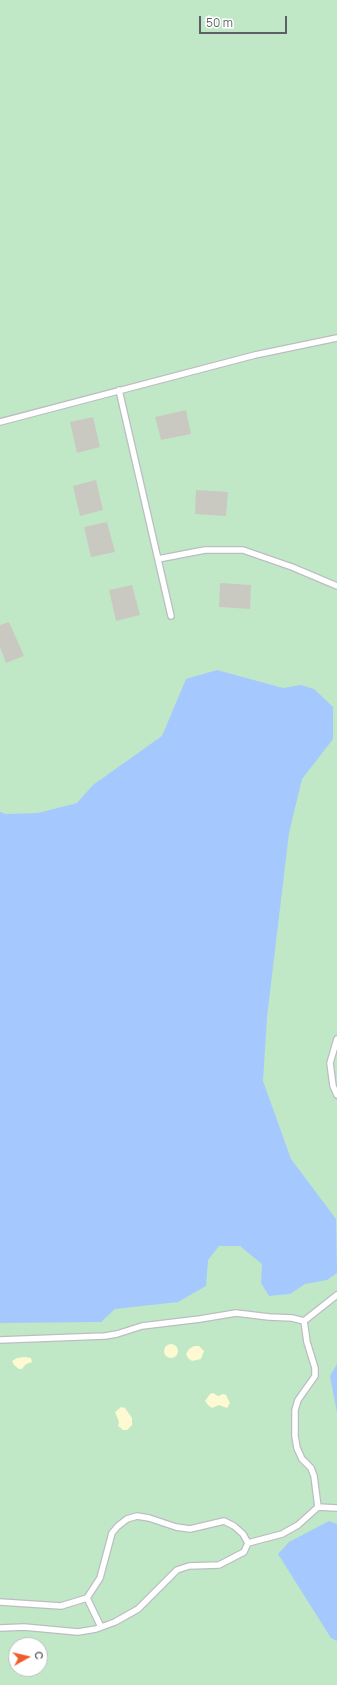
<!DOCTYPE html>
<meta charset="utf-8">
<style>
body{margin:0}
#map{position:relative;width:337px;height:1685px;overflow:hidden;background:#efefe4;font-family:Manrope,sans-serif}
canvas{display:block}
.north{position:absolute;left:8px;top:1637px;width:40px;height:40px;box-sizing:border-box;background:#fff;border:1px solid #bebfc1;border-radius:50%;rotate:82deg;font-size:11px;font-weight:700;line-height:16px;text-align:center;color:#5c5f65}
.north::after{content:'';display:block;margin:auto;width:14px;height:18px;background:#f05c2a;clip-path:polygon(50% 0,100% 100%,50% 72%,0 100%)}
.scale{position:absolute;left:199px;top:16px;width:88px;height:18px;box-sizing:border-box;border:2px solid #5c5f65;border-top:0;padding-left:5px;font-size:12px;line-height:14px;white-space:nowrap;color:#5c5f65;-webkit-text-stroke:3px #fff;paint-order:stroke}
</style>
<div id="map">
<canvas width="337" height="1685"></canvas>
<div class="north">С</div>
<div class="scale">50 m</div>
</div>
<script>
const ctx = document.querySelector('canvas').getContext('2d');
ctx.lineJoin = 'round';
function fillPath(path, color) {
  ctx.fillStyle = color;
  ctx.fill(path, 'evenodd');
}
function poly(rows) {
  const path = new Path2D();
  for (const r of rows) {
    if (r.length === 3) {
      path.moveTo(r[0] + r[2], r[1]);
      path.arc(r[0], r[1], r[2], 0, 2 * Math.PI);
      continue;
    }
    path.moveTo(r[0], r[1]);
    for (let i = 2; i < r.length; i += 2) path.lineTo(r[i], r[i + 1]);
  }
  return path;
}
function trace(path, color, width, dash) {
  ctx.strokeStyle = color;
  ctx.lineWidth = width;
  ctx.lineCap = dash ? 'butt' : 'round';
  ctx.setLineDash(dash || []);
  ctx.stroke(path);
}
fillPath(poly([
 [0,0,337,0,337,1685,0,1685],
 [16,1645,40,1645,40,1669,16,1669]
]), '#c0e8c7');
fillPath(poly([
 [171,1351,7],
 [194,1346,199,1346,204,1351,201,1359,192,1361,188,1358,186,1354,189,1349],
 [25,1357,31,1358,32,1362,26,1364,22,1369,19,1369,14,1365,12,1361,17,1358],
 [213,1393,218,1396,223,1394,226,1395,230,1403,227,1408,219,1405,212,1408,208,1405,205,1401,210,1394],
 [121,1407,125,1408,132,1418,132,1425,127,1430,123,1430,118,1426,119,1422,115,1412]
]), '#fcf9d3');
fillPath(poly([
 [217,670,283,688,301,685,314,689,333,707,333,739,302,779,289,833,267,1017,263,1081,291,1159,336,1219,337,1273,327,1280,305,1284,290,1294,269,1296,261,1283,262,1264,240,1246,219,1246,208,1260,206,1286,178,1302,115,1309,101,1322,0,1323,0,812,6,814,38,813,77,803,93,785,162,736,186,679],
 [337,1364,337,1413,330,1376],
 [329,1521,337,1524,337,1641,331,1638,278,1554,289,1542]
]), '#a5c8ff');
fillPath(poly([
 [186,410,191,434,161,440,155,417],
 [93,417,100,447,77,453,70,422],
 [96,480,103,510,80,516,73,486],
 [196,490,228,492,226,516,195,514],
 [107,522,115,552,91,557,84,527],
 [220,583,251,585,250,609,219,607],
 [132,585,140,615,116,621,109,590],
 [9,622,24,656,6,663,0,647,0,625]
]), '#cac9c1');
const lane = poly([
 [119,390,171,616],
 [0,422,255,355,337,338],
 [158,559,205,550,243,550,292,567,337,586],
 [337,1039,330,1063,333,1086,337,1095],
 [304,1321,307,1342,315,1368,315,1376,298,1400,295,1410,295,1436,297,1448,302,1459,311,1468,314,1476,318,1507],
 [304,1321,337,1295],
 [0,1340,105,1336,117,1334,142,1326,200,1319,236,1313,269,1317,292,1318,304,1321],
 [248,1543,282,1534,298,1525,318,1507,337,1508],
 [87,1598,101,1627],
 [0,1602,61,1606,87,1598,100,1578,112,1533,118,1526,127,1519,137,1516,149,1518,176,1527,190,1529,224,1521,234,1526,243,1534,248,1543,244,1552,219,1565,189,1566,177,1570,138,1609,115,1622,96,1629,78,1632,24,1627,0,1628]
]);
trace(lane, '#bcbdc3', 8);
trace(lane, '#fff', 5.5);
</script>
